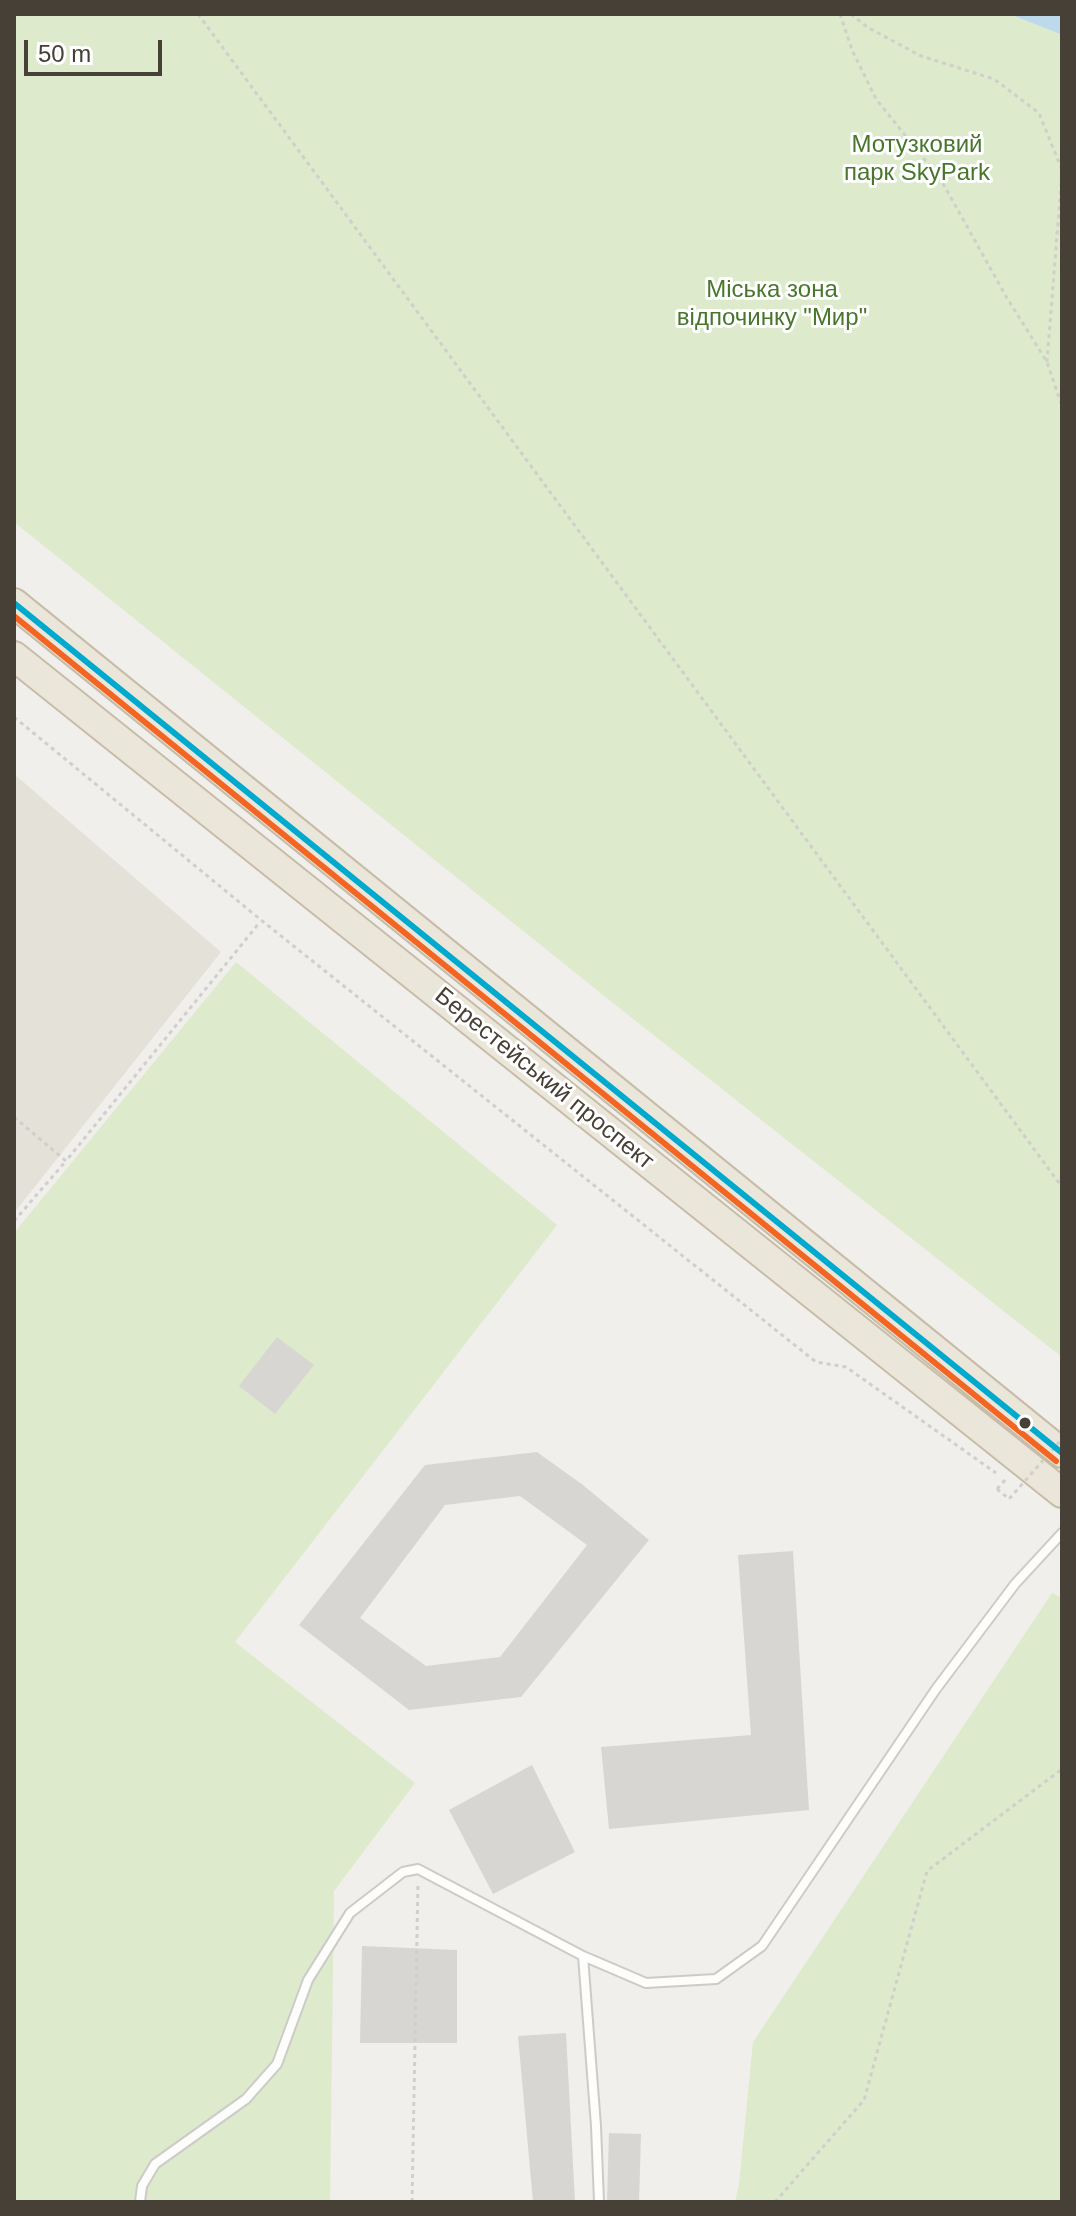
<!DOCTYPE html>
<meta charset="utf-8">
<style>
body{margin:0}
#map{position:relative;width:1076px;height:2216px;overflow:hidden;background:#f0efeb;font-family:Arial,sans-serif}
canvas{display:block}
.frame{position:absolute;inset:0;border:16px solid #464037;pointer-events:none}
.scale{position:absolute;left:24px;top:40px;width:138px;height:36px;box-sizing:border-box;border:4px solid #464037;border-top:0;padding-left:10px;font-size:24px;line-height:28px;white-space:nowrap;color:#464037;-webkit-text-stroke:6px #fff;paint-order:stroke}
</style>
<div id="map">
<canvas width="1076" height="2216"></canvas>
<div class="frame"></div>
<div class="scale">50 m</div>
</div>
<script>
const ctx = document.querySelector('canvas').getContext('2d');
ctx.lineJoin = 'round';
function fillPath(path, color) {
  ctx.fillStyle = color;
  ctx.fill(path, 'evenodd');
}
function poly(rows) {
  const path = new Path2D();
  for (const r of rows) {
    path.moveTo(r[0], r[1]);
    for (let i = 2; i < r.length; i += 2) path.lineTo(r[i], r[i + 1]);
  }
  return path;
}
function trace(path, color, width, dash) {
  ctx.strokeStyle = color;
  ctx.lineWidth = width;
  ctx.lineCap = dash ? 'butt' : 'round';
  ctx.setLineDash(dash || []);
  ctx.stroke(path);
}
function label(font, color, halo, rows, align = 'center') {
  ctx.font = font + ' Arial,sans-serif';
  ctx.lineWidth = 6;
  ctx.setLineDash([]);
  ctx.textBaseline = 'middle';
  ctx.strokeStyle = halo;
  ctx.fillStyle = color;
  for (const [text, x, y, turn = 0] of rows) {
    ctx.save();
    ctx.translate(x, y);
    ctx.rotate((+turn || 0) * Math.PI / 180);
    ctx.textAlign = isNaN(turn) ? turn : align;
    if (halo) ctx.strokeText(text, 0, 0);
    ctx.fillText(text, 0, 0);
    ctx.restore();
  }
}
fillPath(poly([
 [14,774,221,952,14,1213]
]), '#e4e1d8');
fillPath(poly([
 [14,14,1009,14,1062,34,1062,1357,613,1003,14,522],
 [236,962,557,1225,235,1642,415,1783,334,1891,330,2202,14,2202,14,1233],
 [1052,1593,1062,1598,1062,2202,735,2202,739,2184,753,2042]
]), '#ddeacc');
fillPath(poly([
 [1009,14,1062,14,1062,34,1058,33]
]), '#bdd9ec');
fillPath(poly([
 [277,1337,314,1365,275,1414,239,1386],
 [537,1452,583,1485,649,1540,521,1697,409,1710,299,1625,425,1465],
 [520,1496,587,1545,500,1657,426,1666,360,1618,445,1505],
 [793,1551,809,1810,609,1829,601,1747,751,1735,738,1555],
 [532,1765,575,1852,493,1894,449,1810],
 [362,1946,457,1950,457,2043,360,2043],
 [566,2033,575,2202,533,2202,518,2036],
 [609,2133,641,2134,639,2202,607,2202]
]), '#d8d6d2');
const lane = poly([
 [583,1956,596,2126,599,2202],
 [140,2202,142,2186,155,2164,246,2099,277,2064,308,1980,350,1913,403,1872,418,1869,583,1956,646,1983,716,1979,762,1946,936,1689,1015,1584,1062,1533]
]);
const highway = poly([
 [14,603,1062,1453],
 [14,656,1062,1493]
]);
trace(lane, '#cdcbc7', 12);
trace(highway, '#c7bca7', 32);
trace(poly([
 [198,14,1062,1187],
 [840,14,852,50,876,99,941,180,1007,298,1047,362,1062,406],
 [851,14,867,27,921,56,994,79,1039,113,1062,170],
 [1047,362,1062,172],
 [14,717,261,920,816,1362,846,1367,996,1473],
 [14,1117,66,1161,260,922],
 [14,1221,66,1161],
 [997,1489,1006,1479],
 [412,2202,418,1882],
 [775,2202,864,2100,927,1871,1062,1769]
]), '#d0cfca', 3, [4, 4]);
trace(lane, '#fdfdfc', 8);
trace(highway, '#ebe6da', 28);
trace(poly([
 [997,1489,1009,1499,1062,1439]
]), '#d0cfca', 3, [4, 4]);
trace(poly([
 [14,603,1062,1453]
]), '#00a9ce', 6);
trace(poly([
 [14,616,1056,1461]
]), '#f26522', 6);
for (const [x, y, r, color] of [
 [1025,1423,7,"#464037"]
]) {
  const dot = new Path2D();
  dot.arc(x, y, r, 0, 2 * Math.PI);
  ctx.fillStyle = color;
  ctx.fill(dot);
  trace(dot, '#fff', 3);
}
label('24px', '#48762c', '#fff', [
 ["Мотузковий",917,145],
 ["парк SkyPark",917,173],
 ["Міська зона",772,290],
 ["відпочинку \"Мир\"",772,318]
]);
label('24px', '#464037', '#fff', [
 ["Берестейський проспект",544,1079,39]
]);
</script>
